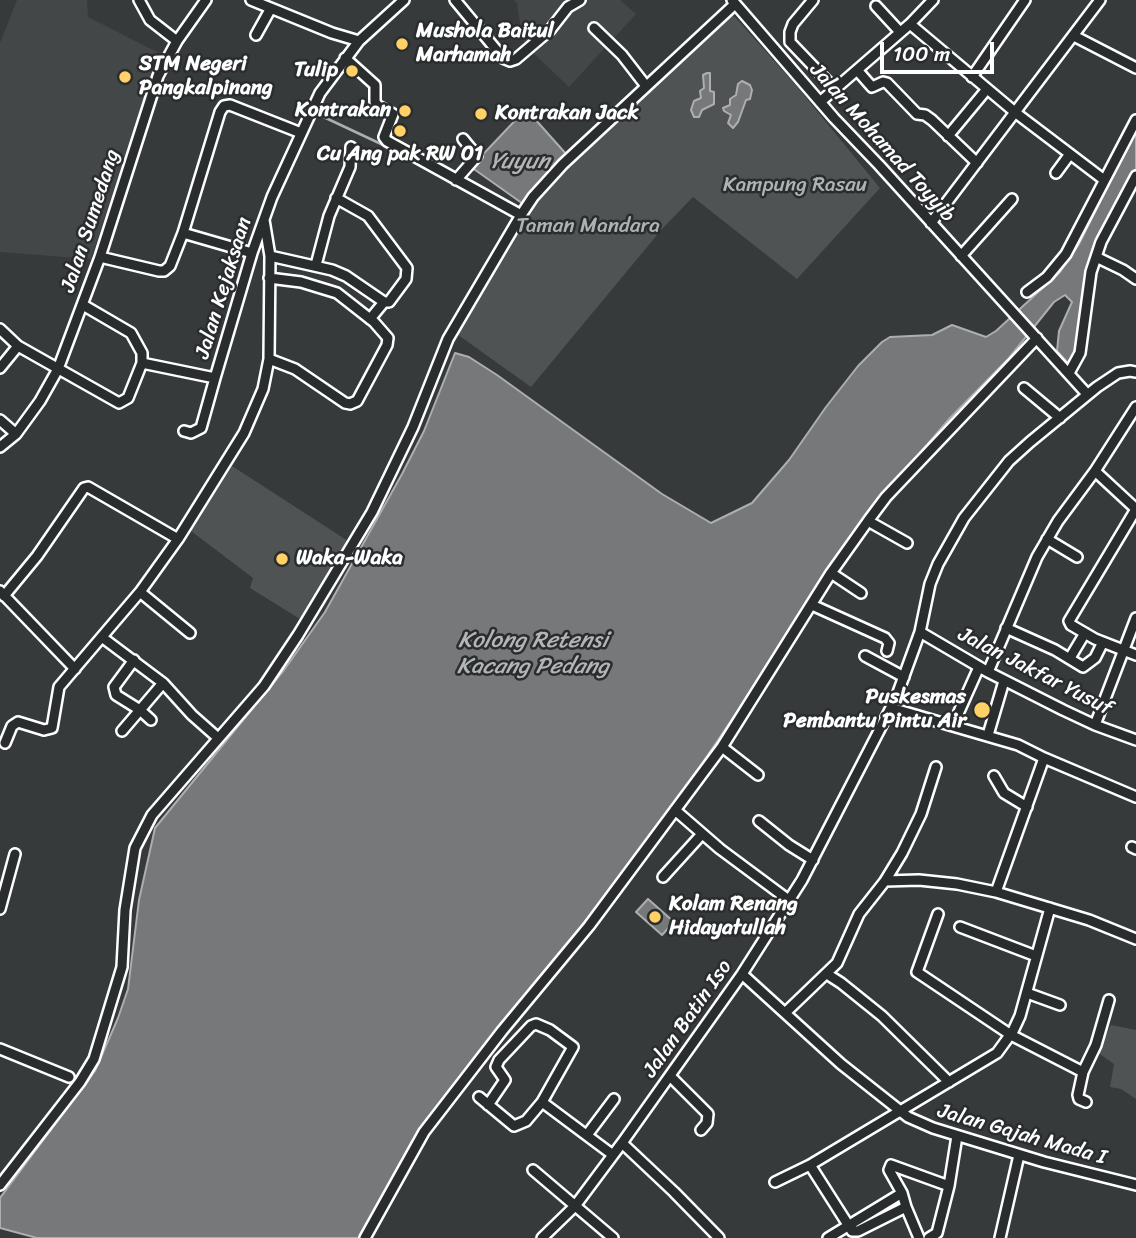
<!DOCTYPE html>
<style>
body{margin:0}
#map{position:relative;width:1136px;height:1238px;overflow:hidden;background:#373a3b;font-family:Sriracha,sans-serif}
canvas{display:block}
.scale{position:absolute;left:880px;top:42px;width:114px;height:32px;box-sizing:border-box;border:4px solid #fff;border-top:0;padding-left:9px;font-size:21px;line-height:24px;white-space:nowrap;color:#fff;-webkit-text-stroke:5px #2a2d2e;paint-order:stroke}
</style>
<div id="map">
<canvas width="1136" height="1238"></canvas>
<div class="scale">100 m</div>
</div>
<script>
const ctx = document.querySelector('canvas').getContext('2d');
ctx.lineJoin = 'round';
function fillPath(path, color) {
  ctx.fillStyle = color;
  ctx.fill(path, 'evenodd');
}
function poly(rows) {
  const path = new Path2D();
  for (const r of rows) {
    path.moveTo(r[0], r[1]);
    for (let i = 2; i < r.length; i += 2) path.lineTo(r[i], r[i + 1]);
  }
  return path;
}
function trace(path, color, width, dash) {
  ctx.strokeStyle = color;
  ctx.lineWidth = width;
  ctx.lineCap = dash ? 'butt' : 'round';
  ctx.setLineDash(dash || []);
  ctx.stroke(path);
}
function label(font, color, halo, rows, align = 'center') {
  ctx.font = font + ' Sriracha,sans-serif';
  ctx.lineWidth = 5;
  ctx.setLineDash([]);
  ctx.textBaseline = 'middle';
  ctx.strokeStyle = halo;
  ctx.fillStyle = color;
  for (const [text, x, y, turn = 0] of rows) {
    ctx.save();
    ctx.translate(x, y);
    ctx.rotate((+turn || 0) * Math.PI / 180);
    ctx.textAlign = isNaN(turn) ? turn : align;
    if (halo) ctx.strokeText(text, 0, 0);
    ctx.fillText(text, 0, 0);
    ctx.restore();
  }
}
fillPath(poly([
 [17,0,87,0,88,17,159,53,91,259,0,252,0,43],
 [514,0,620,0,636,14,569,87,527,47,522,37,517,3]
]), '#444748');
fillPath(poly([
 [729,15,735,17,794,83,880,188,797,279,693,197,662,229,531,387,461,337,458,334,459,329,519,224,559,172],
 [232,466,348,541,300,619,250,588,253,578,191,531],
 [1111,1025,1136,1030,1136,1099,1121,1089,1110,1087,1114,1064,1097,1052]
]), '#505354');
const water = poly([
 [707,73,710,73,710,91,714,92,714,104,702,110,699,117,694,117,691,110,694,101,701,98,700,91,704,88,703,75,707,73],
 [742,81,750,85,752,90,750,99,746,100,738,122,733,128,728,123,731,115,724,111,723,108,730,105,730,99,736,95,738,84,742,81],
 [526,109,567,155,526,206,471,167,526,109],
 [1136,130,1136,172,1099,240,1076,355,1070,365,1057,351,1059,331,1072,302,1065,295,1054,302,1009,358,950,418,884,495,657,830,413,1140,359,1238,37,1238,0,1228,0,1198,95,1071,118,1018,128,989,139,900,155,828,284,670,325,612,402,474,424,431,455,353,469,357,497,375,662,494,711,523,752,503,789,460,826,407,858,366,882,342,890,337,932,335,952,325,986,337,996,331,1060,272,1079,244,1136,130],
 [648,899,674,922,662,935,636,912,648,899]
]);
fillPath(water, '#767879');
trace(water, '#adaeaf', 2);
trace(poly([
 [313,112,396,151]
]), '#adaeaf', 2.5);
const minor = poly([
 [139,0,150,20,177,41],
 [251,0,332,33,359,41,404,0],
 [455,0,503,58,510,61,516,59,550,30,568,7,580,0],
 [732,0,834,118,879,165,1087,394],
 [813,0,793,24,790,32,790,42,835,89],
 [876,6,900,32],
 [910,24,1016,113,1103,179],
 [594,28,622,55,646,86],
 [256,35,271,8],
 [1074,36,1136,68],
 [345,58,375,85,375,102,378,106,393,114,384,137,387,141,521,215],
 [857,70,872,87,883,82,887,83,917,114,925,115,932,120,977,163],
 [972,77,1025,0],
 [820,102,910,24,933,0],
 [948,136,987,89],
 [1056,173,1070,154],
 [456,180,477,156,463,139],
 [931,223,1100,0],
 [183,233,252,253],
 [270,256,332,270,346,276,384,302,389,302,406,279,407,268,368,216,336,198],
 [961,256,1012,199],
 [100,257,159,271,164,271,170,266,183,233,220,112,224,106,230,105,301,133],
 [1096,257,1123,270,1136,279],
 [316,265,329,216,350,167,351,147],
 [1027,292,1047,277,1066,254,1136,120],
 [83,305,131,333,142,353,142,363],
 [370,319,384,302],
 [0,329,18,346,119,403,128,398,142,363,215,378,252,253,272,197,320,93,359,41],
 [269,359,295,369,345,403,350,404,357,401,387,345,388,338,374,322,337,293,301,282,269,278],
 [0,368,18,346],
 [1069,373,1080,353,1091,272,1101,242,1136,176],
 [1024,388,1060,418],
 [1136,407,1095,471,1136,509,1069,621,1071,625,1095,639,1136,655],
 [0,420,16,434],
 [184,431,191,433,201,428,215,378],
 [0,447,16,434,40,401,58,369,100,257,158,76,177,41,206,0],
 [868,521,907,543],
 [1047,539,1077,557],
 [831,573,861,593],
 [0,591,75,669],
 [140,592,190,633],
 [4,596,37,556,84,488,88,487,178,539],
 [812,605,885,638,889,643,887,651],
 [1006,628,1055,650,1083,667,1095,658,1103,642],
 [920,632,988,672,1063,710,1095,725,1136,740],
 [103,638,163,683,192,715,218,738],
 [865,656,904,677],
 [1070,658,1085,633],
 [988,672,1037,557,1058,521,1095,471],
 [891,708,1018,745,1044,758,996,892],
 [151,720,140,710,163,683],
 [953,725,979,667],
 [1095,725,1136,618],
 [122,731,140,710,116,695,114,687,134,660],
 [988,735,1004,681],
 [5,743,12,726,18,722,44,730,52,728,59,687,140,592,178,539,244,433,263,389,269,359,270,256,264,220],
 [722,747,758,775],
 [1044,758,1136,797],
 [994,776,1004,793,1027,807],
 [675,810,720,849,790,901],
 [759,821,789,845,813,860],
 [1132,847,1136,849],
 [663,877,702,834],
 [885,881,902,853,921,814,936,767],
 [0,909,15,854],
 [938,914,917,972,1011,1035,1083,1072,1078,1095,1079,1099,1086,1102],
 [960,927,1036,956],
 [742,974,841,1064,908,1117,933,1128,1044,1162,1136,1185],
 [827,974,841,983,882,1016,949,1082],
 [1027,993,1060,1005],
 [786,1012,837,963,859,914,885,881,919,880,957,884,996,892,1089,920,1136,939],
 [0,1049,69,1077],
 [1083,1072,1096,1045,1109,1000],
 [670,1076,708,1114,707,1123,701,1130],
 [479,1097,514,1126,526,1121,542,1102],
 [488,1105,505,1080,496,1067,499,1060,531,1026,536,1024,550,1030,573,1047,542,1102,613,1155],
 [587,1135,614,1099],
 [622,1143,674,1192,719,1238],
 [810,1165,852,1231,858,1231,906,1207,919,1238],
 [533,1170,613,1238],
 [775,1182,810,1165,997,1053,1013,1031,1020,1016,1050,908],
 [0,1185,80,1082,94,1059,122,967,125,910,135,848,152,815,264,686,298,635,372,512,413,427,448,339,521,215,533,197,563,164,735,4],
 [906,1207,902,1193,889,1170,891,1165,949,1186],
 [365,1238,424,1132,502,1031,589,926,722,747,831,573,868,521,886,497,1037,338],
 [542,1238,575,1206,622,1143,742,974,802,880,896,698,920,632,930,584,938,564,964,518,1009,461,1030,442,1097,387,1118,373,1130,371,1136,372],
 [828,1238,902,1193],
 [929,1238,937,1233,949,1186,957,1136],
 [1000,1238,1019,1155]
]);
trace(minor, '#fff', 14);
trace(minor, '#2a2d2e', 9);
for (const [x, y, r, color] of [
 [402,44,7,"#ffd166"],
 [352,71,7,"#ffd166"],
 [125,77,7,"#ffd166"],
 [405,111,7,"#ffd166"],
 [481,114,7,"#ffd166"],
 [400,131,7,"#ffd166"],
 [282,559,7,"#ffd166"],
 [982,710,9,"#ffd166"],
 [655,917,7,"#ffd166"]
]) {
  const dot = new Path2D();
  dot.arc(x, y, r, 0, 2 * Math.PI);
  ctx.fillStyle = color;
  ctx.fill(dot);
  trace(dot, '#2a2d2e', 2.5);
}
label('bold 21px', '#fff', '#2a2d2e', [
 ["Mushola Baitul",416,32],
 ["Marhamah",416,56],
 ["STM Negeri",139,65],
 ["Pangkalpinang",139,89],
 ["Tulip",338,71,"right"],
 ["Kontrakan",391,111,"right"],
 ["Kontrakan Jack",495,114],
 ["Cu Ang pak RW 01",400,155,"center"],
 ["Waka-Waka",296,559],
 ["Puskesmas",966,698,"right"],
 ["Pembantu Pintu Air",966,722,"right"],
 ["Kolam Renang",669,905],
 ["Hidayatullah",669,929]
], 'left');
label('21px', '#fff', '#2a2d2e', [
 ["Jalan Mohamad Toyyib",882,143,48],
 ["Jalan Sumedang",91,221,-72],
 ["Jalan Kejaksaan",224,288,-73],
 ["Jalan Jakfar Yusuf",1035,672,27],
 ["Jalan Batin Iso",688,1019,-55],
 ["Jalan Gajah Mada I",1022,1135,16]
]);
label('21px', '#b0b2b2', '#2a2d2e', [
 ["Kampung Rasau",795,186],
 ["Taman Mandara",588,227]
]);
label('italic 23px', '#b4b5b5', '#2a2d2e', [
 ["Yuyun",520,162],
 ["Kolong Retensi",533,641],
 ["Kacang Pedang",533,667]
]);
</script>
